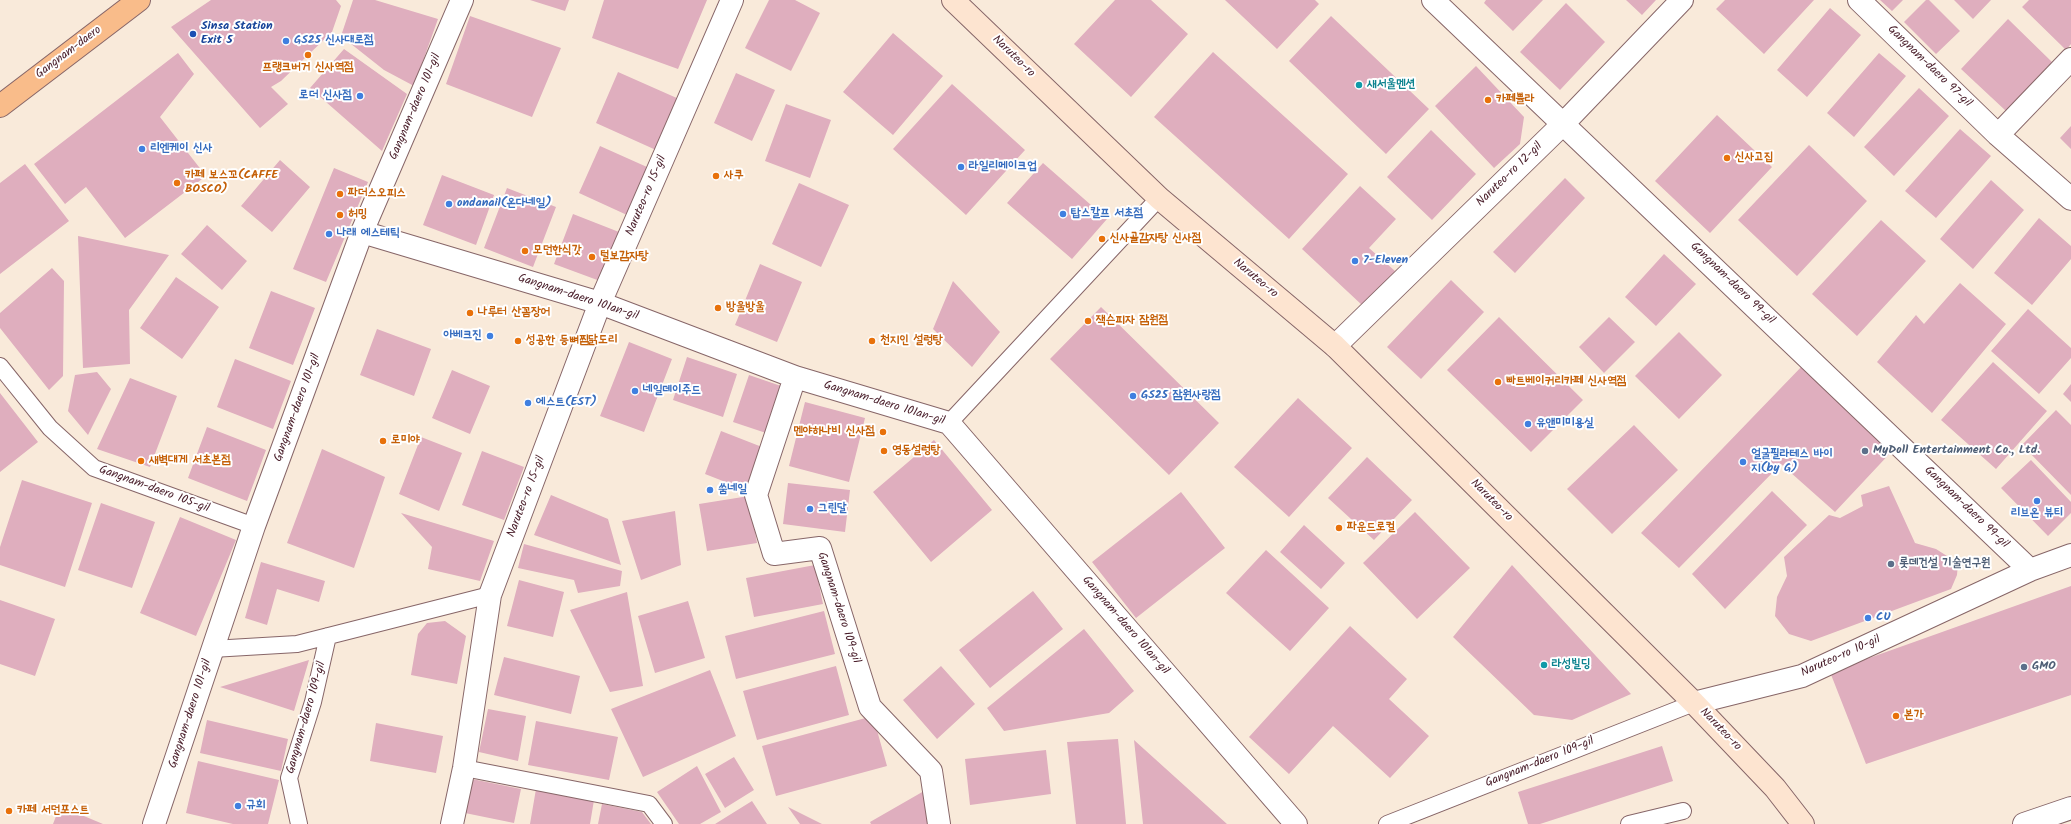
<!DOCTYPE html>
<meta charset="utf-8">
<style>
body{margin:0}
canvas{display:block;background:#f9eada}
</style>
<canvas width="2071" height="824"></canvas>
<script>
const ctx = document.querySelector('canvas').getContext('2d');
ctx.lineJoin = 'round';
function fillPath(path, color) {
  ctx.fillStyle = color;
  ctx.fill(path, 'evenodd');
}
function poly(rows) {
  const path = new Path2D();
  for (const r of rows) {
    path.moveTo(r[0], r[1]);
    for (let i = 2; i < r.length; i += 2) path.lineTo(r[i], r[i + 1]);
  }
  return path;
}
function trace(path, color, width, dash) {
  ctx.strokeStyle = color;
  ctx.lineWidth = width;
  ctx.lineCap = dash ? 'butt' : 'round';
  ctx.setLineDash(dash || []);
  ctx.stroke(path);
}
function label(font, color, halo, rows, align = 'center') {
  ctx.font = font + ' Kalam,"Poor Story",sans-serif';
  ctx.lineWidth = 4;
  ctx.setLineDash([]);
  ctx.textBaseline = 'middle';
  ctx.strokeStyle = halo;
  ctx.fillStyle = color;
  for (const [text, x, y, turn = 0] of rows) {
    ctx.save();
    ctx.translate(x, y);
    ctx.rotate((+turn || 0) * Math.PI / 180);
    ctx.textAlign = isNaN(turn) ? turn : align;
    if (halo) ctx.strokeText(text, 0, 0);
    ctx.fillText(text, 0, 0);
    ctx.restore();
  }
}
fillPath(poly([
 [211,0,336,0,341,6,332,32,281,81,271,87,288,104,260,128,171,27],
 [353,0,375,0,438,19,414,86,384,70,341,36],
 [530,0,569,0,565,11],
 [604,0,707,0,678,69,592,38],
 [769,0,795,0,820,13,791,71,745,48],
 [1115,0,1151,0,1188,34,1131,97,1074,44],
 [1225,0,1315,0,1319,4,1277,49],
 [1486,0,1543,0,1513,31,1484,3],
 [1626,0,1656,0,1642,15],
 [1725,0,1814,0,1764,54,1716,9],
 [1880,0,1903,0,1892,11],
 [1926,0,1929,0,1960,31,1936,54,1904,22],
 [1954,0,1991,0,1973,19],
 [2029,0,2071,0,2071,44,2066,50,2022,7],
 [1566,3,1605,42,1560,90,1520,52],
 [1830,8,1861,35,1807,97,1777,70],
 [470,16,561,48,532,117,446,84],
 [1331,16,1429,109,1386,154,1289,61],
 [2008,19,2052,62,2006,111,1961,69],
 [893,33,943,76,893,135,843,92],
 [344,49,407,94,382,151,310,88],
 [1213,52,1348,174,1289,239,1154,117],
 [178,53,194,74,160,117,206,176,125,238,86,187,65,204,34,164],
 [1879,53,1906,76,1854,137,1827,113],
 [1476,66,1524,117,1520,144,1494,168,1435,106],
 [618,72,679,99,656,150,596,123],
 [736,73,775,90,752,141,714,123],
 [952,84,1025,150,966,215,893,149],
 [1919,88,1949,116,1894,176,1864,147],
 [786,104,831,120,810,178,765,161],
 [1717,115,1772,167,1710,233,1655,181],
 [2071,126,2071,149,2060,138],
 [1960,129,1991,156,1936,218,1905,191],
 [1431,130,1476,174,1432,220,1387,177],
 [1809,145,1867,201,1797,276,1738,220],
 [600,146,647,167,627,215,579,193],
 [280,160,310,187,272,232,241,206],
 [1043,163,1107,219,1072,259,1007,203],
 [25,164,69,221,0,274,0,183],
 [334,168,368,182,326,282,293,269],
 [442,175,494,195,476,245,423,225],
 [1565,178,1585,198,1515,273,1493,252],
 [1991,180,2024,210,1973,269,1940,239],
 [799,183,849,205,821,267,772,244],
 [1360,186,1396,219,1369,248,1395,271,1363,306,1302,249],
 [507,188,556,207,533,267,484,248],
 [573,214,619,232,600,281,554,264],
 [2039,218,2071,246,2071,259,2032,305,1994,273],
 [1881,220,1926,261,1857,336,1812,294],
 [207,225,247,261,222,290,181,254],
 [78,236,169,255,129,310,130,364,83,368],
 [1664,254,1696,284,1656,326,1625,297],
 [760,264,802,282,777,342,735,325],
 [52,268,64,281,63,376,49,390,0,328,0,313],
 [176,277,219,307,182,359,140,328],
 [1451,280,1484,312,1421,379,1387,347],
 [953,281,1000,332,972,367,933,329],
 [1960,283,2006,324,1932,413,1877,362,1916,315,1924,324],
 [271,291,315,308,293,365,249,348],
 [1101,307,1219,423,1169,475,1050,359],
 [2028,309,2071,348,2071,358,2039,394,1991,351],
 [1499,317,1583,400,1531,452,1447,370],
 [1609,317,1635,342,1604,373,1579,347],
 [377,329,431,349,414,396,360,375],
 [1679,332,1722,375,1679,419,1635,376],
 [629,342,672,359,644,432,600,416],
 [687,357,737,374,723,417,673,400],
 [235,359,291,381,273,429,217,407],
 [1993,362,2047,411,1996,469,1941,420],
 [1805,363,1894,449,1835,512,1781,464,1679,568,1641,533],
 [452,370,490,386,470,434,432,418],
 [97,372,111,389,88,435,68,411,75,375],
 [749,375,781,386,766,433,733,422],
 [130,378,177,396,150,467,97,449],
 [2071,384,2071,402,2063,394],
 [0,393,38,442,0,472],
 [1298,398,1352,448,1289,517,1234,467],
 [805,402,865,418,849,482,789,466],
 [2056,410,2071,425,2071,495,2022,445],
 [1634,425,1678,470,1612,534,1567,489],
 [207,427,266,450,247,501,188,478],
 [721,431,762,447,746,490,705,474],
 [421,437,462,453,439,511,399,494],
 [934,440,992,510,931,562,873,492],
 [322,449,385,477,354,568,287,543],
 [482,451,524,467,504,520,462,505],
 [1367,457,1412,500,1374,540,1328,498],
 [2031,460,2071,502,2071,513,2048,536,2001,488],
 [22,480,92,503,65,587,0,565,0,547],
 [788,483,850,490,845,532,783,524],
 [1889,486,1915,543,1936,549,1958,563,1957,575,1951,589,1811,641,1789,634,1775,616,1777,597,1787,576,1784,557,1829,515,1840,518,1863,506,1861,495],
 [1772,491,1807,525,1725,609,1692,574],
 [1181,492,1225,548,1136,618,1092,562],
 [551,495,608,519,621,565,534,535],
 [749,496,757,543,707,551,699,504],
 [101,503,155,522,132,588,78,570],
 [675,511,681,565,641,580,622,521],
 [1415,512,1470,568,1417,619,1363,563],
 [401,513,494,541,480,581,428,569,432,547],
 [180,517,236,540,196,636,140,613],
 [1304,525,1345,563,1321,589,1280,552],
 [524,544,622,571,620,586,578,593,574,580,518,568],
 [1266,550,1329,608,1290,651,1226,593],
 [261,562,325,581,319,602,277,589,267,625,245,618],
 [815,565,823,604,754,617,746,578],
 [1512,565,1631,694,1572,720,1534,715,1453,637],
 [519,580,564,592,553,637,507,626],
 [2071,586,2071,695,1866,764,1830,672],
 [1033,591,1063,629,990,688,959,650],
 [627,592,643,686,610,692,570,610],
 [0,600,55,619,35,676,0,664],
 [688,601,705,658,655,673,638,616],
 [824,611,835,654,736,679,725,636],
 [445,621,466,636,457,684,411,675,418,634,427,623],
 [1350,626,1407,679,1389,699,1429,736,1390,778,1333,726,1289,774,1249,737],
 [1084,629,1134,691,1109,713,1004,731,987,708],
 [504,657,580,676,571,714,494,695],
 [309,660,294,711,220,687],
 [836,666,849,715,757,740,743,691],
 [941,666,975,704,937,739,903,700],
 [710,670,736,736,643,777,611,709],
 [488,709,526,716,518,761,479,752],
 [873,716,887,766,776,796,762,746],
 [207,720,288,739,281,771,200,753],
 [536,721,618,737,609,780,528,765],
 [376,723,443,736,436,773,370,761],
 [1118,739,1126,824,1076,824,1067,742],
 [1134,740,1227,824,1143,824],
 [1662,746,1673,781,1540,824,1528,824,1518,792],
 [1046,750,1051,794,970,805,965,759],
 [734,757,754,790,725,808,705,774],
 [198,761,279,780,268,824,233,824,186,813],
 [697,766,721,812,700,824,679,824,657,792],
 [472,779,521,789,514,823,465,813],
 [536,789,594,800,590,824,530,824],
 [924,791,929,824,871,824,870,822],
 [752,801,767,824,715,824],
 [602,804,642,812,651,824,598,824],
 [60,806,103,824,53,824],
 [788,807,822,824,800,824]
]), '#dfaebe');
const lane = poly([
 [0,366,50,428,94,468,254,526],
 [949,423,1159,198],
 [212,649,297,644,490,595],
 [464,768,649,804,664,824],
 [299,824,289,778,313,702,328,636],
 [1387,824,1694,703],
 [1629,824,1683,811]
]);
const street = poly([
 [1433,0,2030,570],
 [1859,0,1998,135,2071,199],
 [1998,135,2071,59],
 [362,232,600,303,795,377,949,423,1296,824],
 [1335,346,1564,123,1682,0],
 [795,377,756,495,774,554,820,548,870,707,931,771,939,824],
 [1694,703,1802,676,2030,570,2071,555],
 [154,824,254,526,362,232,462,0],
 [452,824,464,768,490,595,600,303,732,0],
 [2024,824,2071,808]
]);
const secondary = poly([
 [953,0,1159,198,1335,346,1694,703,1775,788,1803,824]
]);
const primary = poly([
 [0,106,139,0]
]);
trace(lane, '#876668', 18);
trace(street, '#876668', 24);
trace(secondary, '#876668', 24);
trace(primary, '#876668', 24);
trace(lane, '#fff', 16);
trace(street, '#fff', 22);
trace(secondary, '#fde4d0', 22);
trace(primary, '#f9bc8a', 22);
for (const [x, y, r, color] of [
 [193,34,4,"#1a4fb4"],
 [286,41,4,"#3f7fe0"],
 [308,55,4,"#e8710a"],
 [1359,85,4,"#0f9aa8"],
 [360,96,4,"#3f7fe0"],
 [1488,100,4,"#e8710a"],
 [142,149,4,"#3f7fe0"],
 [1727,158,4,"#e8710a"],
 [961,167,4,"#3f7fe0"],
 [716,176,4,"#e8710a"],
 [177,183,4,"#e8710a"],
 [340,194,4,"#e8710a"],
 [449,204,4,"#3f7fe0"],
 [1063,214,4,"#3f7fe0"],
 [340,215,4,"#e8710a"],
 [329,234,4,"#3f7fe0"],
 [1102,239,4,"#e8710a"],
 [525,251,4,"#e8710a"],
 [592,257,4,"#e8710a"],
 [1355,261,4,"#3f7fe0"],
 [718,308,4,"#e8710a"],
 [470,313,4,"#e8710a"],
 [1088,321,4,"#e8710a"],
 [490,336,4,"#3f7fe0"],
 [518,341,4,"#e8710a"],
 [872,341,4,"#e8710a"],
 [1498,382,4,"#e8710a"],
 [635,391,4,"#3f7fe0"],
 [1133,396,4,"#3f7fe0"],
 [528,403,4,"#3f7fe0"],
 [1528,424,4,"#3f7fe0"],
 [883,432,4,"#e8710a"],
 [383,441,4,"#e8710a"],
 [884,451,4,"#e8710a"],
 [1865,451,4,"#5c6f8a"],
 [141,461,4,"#e8710a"],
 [1743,462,4,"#3f7fe0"],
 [710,490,4,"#3f7fe0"],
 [2037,501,4,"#3f7fe0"],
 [810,509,4,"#3f7fe0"],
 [1339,528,4,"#e8710a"],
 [1891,564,4,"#5c6f8a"],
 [1868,618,4,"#3f7fe0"],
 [1544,665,4,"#0f9aa8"],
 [2024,667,4,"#5c6f8a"],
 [1896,716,4,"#e8710a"],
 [238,806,4,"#3f7fe0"],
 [9,811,4,"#e8710a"]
]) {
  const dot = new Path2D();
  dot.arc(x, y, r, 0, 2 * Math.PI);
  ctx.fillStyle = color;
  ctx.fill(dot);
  trace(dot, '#fff', 1.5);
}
label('bold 12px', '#164399', '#fff', [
 ["Sinsa Station",201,27],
 ["Exit 5",201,41]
], 'left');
label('bold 12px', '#366cbe', '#fff', [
 ["GS25 신사대로점",294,41],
 ["로더 신사점",352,96,"right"],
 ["리엔케이 신사",150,149],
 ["라일리메이크업",969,167],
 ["ondanail(온다네일)",457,204],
 ["탑스칼프 서초점",1071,214],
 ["나래 에스테틱",337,234],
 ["7-Eleven",1363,261],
 ["아베크진",482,336,"right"],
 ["네일데이주드",643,391],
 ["GS25 잠원사랑점",1141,396],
 ["에스트(EST)",536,403],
 ["유앤미미용실",1536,424],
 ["얼굴필라테스 바이",1751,455],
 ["지(by G)",1751,469],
 ["쑴네일",718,490],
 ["그린달",818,509],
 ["리브온 뷰티",2037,514,"center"],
 ["CU",1876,618],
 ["규희",246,806]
], 'left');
label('12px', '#4a1f2b', '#fff', [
 ["Gangnam-daero",69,53,-37],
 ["Naruteo-ro",1013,57,44],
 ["Gangnam-daero 97-gil",1929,67,44],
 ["Gangnam-daero 101-gil",416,107,-67],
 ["Naruteo-ro 12-gil",1510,175,-44],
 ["Naruteo-ro 15-gil",647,196,-67],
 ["Naruteo-ro",1255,279,40],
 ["Gangnam-daero 99-gil",1732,284,44],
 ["Gangnam-daero 101an-gil",578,298,18],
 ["Gangnam-daero 101an-gil",884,404,17],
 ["Gangnam-daero 101-gil",298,408,-70],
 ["Gangnam-daero 105-gil",154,490,20],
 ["Naruteo-ro 15-gil",527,497,-69],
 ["Naruteo-ro",1491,501,45],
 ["Gangnam-daero 99-gil",1966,508,44],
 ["Gangnam-daero 109-gil",838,608,72],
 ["Gangnam-daero 101an-gil",1125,626,49],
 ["Naruteo-ro 10-gil",1841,657,-24],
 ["Gangnam-daero 101-gil",191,714,-72],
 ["Gangnam-daero 109-gil",307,718,-74],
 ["Naruteo-ro",1720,730,46],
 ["Gangnam-daero 109-gil",1540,763,-22]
]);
label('bold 12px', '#c56008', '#fff', [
 ["프랭크버거 신사역점",308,68,"center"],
 ["카페쁄라",1496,100],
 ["신사고집",1735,158],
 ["카페 보스꼬(CAFFE",185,176],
 ["BOSCO)",185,190],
 ["사쿠",724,176],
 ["파더스오피스",348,194],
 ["허밍",348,215],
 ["신사골감자탕 신사점",1110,239],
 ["모던한식갓",533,251],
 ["털보감자탕",600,257],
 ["방울방울",726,308],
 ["나루터 산꼼장어",478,313],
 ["잭슨피자 잠원점",1096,321],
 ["성공한 등뼈찜닭도리",526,341],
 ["천지인 설렁탕",880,341],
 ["빠트베이커리카페 신사역점",1506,382],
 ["멘야하나비 신사점",875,432,"right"],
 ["로미야",391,441],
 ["영동설렁탕",892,451],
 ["새벽대게 서초본점",149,461],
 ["파운드로컬",1347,528],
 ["본가",1904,716],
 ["카페 서던포스트",17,811]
], 'left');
label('bold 12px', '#0d838f', '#fff', [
 ["새서울멘션",1367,85],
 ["라성빌딩",1552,665]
], 'left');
label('bold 12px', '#4e5e75', '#fff', [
 ["MyDoll Entertainment Co., Ltd.",1873,451],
 ["롯데건설 기술연구원",1899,564],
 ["GMO",2032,667]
], 'left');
</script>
